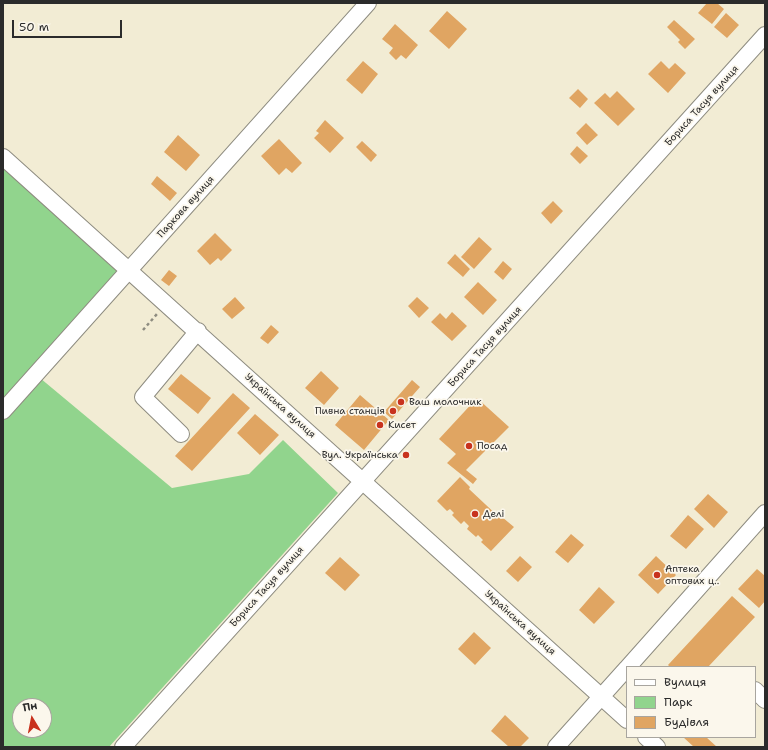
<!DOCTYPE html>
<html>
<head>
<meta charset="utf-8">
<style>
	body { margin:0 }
	#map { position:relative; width:768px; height:750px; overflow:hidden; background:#f2ecd4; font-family:"Shantell Sans",sans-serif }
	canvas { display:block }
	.frame { position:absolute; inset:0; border:4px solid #2b2b2b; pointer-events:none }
	.legend { position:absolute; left:626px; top:666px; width:130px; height:72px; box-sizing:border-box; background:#fbf7ec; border:1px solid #a8a59f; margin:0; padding:5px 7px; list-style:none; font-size:12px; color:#2b2b2b }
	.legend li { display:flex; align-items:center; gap:8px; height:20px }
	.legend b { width:20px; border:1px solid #a8a59f }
	.north { position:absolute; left:12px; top:698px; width:40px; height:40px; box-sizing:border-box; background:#fbf7ec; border:1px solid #a8a59f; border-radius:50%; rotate:350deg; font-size:11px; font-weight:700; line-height:16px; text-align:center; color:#2b2b2b }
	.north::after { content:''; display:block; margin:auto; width:14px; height:18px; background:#c8321e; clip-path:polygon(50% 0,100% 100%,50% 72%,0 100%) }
	.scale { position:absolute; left:12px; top:20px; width:110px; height:18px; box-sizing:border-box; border:2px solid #2b2b2b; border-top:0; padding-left:5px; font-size:12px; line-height:14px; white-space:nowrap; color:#2b2b2b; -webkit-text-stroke:3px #fbf7ec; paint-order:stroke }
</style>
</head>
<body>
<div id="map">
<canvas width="768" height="750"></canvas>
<div class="frame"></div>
<ul class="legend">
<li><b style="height:5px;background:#fff"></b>Вулиця</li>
<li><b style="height:11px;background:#91d48d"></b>Парк</li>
<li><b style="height:11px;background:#e0a562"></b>Будівля</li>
</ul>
<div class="north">Пн</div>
<div class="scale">50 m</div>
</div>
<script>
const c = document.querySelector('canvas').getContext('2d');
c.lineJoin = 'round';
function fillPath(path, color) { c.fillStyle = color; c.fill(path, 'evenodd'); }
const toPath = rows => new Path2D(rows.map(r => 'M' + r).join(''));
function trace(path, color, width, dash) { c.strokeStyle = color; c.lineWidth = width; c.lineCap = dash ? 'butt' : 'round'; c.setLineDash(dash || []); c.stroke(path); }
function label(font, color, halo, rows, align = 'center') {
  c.font = font + ' "Shantell Sans",sans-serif'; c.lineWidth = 3.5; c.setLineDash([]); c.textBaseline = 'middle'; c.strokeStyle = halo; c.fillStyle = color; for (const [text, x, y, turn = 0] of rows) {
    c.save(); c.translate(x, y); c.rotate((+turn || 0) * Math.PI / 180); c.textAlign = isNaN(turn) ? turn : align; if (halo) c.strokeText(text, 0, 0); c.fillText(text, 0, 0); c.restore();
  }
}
fillPath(toPath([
	[3,165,120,271,3,399],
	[40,378,172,488,249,474,283,440,338,493,109,747,3,747,3,421],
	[20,706,44,706,44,730,20,730]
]), '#91d48d');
fillPath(toPath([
	[707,3,717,3,724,9,712,24,698,13],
	[447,11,467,29,449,49,429,31],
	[726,13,739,25,727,38,714,27],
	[674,20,695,39,685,49,678,42,680,40,667,27],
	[395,24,418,45,406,59,401,55,396,60,389,53,393,48,382,39],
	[363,61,378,74,362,94,346,80],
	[661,61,669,69,675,63,686,73,668,93,648,74],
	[578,89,588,99,580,108,569,98],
	[617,91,635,109,618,126,594,103,605,93,610,98],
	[325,120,344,138,330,153,314,138,319,133,316,131],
	[586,123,598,135,587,145,576,133],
	[178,135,200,155,186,171,164,152],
	[279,139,302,163,292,173,286,168,279,175,261,156],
	[362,141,377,155,371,162,356,147],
	[577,146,588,156,580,164,570,154],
	[157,176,177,193,170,201,151,184],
	[553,201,563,211,551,224,541,213],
	[215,233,232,250,221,261,218,258,210,265,197,251],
	[479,237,492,249,474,269,461,257],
	[455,254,470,269,463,277,447,263],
	[503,261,512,269,503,280,494,272],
	[169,270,177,276,169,286,161,280],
	[478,282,497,300,483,315,464,297],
	[235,297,245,308,232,319,222,309],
	[417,297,429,308,419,318,408,306],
	[452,312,467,326,452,341,431,322,440,313,446,319],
	[271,325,279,332,268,344,260,338],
	[321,371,339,388,324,405,305,388],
	[181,374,211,398,198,414,168,389],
	[412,380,420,387,392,419,384,412],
	[233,393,250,408,192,471,175,456],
	[360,395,389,420,364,450,335,425],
	[477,398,509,427,466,470,477,479,473,484,447,463,456,454,439,439],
	[255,414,279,435,260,455,237,433],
	[460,477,470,487,469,489,501,519,502,517,514,527,491,551,481,542,483,540,478,535,476,537,467,529,469,526,464,521,461,524,452,515,454,513,450,509,447,511,437,501],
	[708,494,728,512,714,528,694,509],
	[688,515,704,529,686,549,670,536],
	[571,534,584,545,568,563,555,552],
	[520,556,532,567,518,582,506,571],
	[656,556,676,575,658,594,638,575],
	[340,557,360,575,345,591,325,573],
	[757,569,765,576,765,601,759,608,738,589],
	[599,587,615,602,594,624,579,610],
	[732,596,755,617,708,667,670,667,668,665],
	[474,632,491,648,475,665,458,649],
	[505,715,529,738,520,747,509,747,491,731],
	[683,737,706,737,717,747,694,747]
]), '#e0a562');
const minor = toPath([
	[3,157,627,720],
	[3,411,368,3],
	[181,434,143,397,198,331],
	[628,667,765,513],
	[755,690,765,700],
	[646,737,657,747],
	[123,747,765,35],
	[556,747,627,668]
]);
trace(minor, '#8e8c80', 18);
trace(toPath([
	[143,330,157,314]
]), '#8e8c80', 2.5, [3, 3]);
trace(minor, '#fff', 16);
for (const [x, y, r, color] of [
	[401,402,4,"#c8321e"],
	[393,411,4,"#c8321e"],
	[380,425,4,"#c8321e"],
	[469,446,4,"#c8321e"],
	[406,455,4,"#c8321e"],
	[475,514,4,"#c8321e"],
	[657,575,4,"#c8321e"]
]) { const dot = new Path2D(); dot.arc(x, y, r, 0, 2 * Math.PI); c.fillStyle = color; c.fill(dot); trace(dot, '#fbf7ec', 1.5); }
label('10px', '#2b2b2b', '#fbf7ec', [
	["Бориса Тасуя вулиця",702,106,-48],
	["Паркова вулиця",186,207,-48],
	["Бориса Тасуя вулиця",485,347,-48],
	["Українська вулиця",280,406,42],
	["Бориса Тасуя вулиця",267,587,-48],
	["Українська вулиця",520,623,42]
]);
label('10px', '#2b2b2b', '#fbf7ec', [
	["Ваш молочник",409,402],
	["Пивна станція",385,411,"right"],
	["Кисет",388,425],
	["Посад",477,446],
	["Вул. Українська",398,455,"right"],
	["Делі",483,514],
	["Аптека",665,569],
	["оптових ц‥",665,581]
], 'left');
</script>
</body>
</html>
